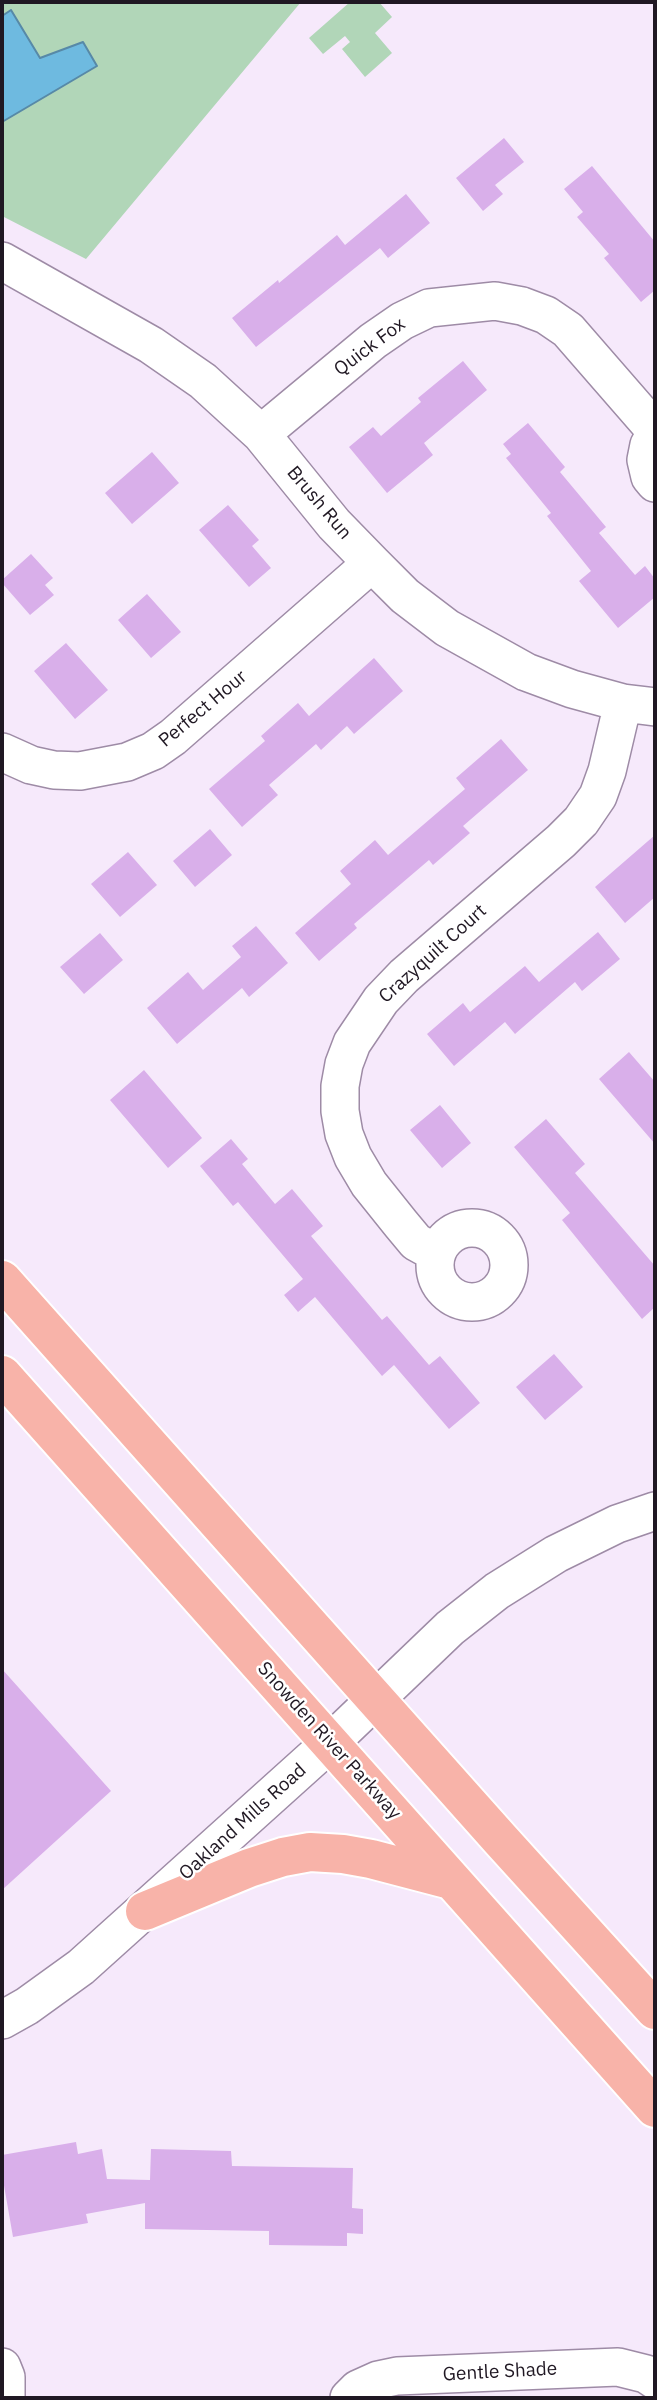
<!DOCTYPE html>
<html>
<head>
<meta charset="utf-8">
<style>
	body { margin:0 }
	#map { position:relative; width:657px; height:2400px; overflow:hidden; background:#f6e9fb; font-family:"IBM Plex Sans",sans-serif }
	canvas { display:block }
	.frame { position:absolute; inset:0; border:4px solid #201823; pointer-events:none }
</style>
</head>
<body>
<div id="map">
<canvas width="657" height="2400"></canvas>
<div class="frame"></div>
</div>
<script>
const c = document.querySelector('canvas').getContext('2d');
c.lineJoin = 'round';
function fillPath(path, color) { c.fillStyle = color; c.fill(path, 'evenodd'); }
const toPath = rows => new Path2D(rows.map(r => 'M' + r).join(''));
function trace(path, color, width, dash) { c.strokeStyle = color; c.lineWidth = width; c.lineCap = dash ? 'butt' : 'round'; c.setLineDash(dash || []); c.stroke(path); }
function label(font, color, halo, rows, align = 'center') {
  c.font = font + ' "IBM Plex Sans",sans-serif'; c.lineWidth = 5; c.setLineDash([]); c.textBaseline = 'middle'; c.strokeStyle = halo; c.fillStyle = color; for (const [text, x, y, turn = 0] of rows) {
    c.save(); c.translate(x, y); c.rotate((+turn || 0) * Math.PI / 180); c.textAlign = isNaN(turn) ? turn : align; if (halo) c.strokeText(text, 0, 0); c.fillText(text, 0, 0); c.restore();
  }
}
fillPath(toPath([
	[2,2,301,2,86,259,2,216],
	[350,2,379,2,392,17,375,33,392,53,365,77,342,49,350,42,345,36,323,54,309,38]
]), '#b1d6b8');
const water = toPath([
	[11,10,40,58,83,42,97,66,2,122,2,16,11,10]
]);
fillPath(water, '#6ebae0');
trace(water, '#5789a7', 2);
fillPath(toPath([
	[504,138,524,162,495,185,503,194,483,211,456,178],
	[592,166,655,242,655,290,641,302,604,258,609,254,577,217,583,212,564,189],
	[406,194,430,223,388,258,380,248,256,347,232,318,278,280,279,283,337,235,345,245],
	[463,361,487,390,424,443,433,455,387,493,349,447,373,427,381,436,421,402,418,398],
	[528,423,565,467,560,472,606,527,599,533,635,575,645,566,655,579,655,597,618,628,579,581,591,571,547,516,551,513,506,458,511,454,503,444],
	[152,452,179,483,132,524,105,493],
	[228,505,259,540,252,546,271,568,249,587,199,530],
	[31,554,53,578,45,585,54,595,30,615,2,583,2,580],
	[147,594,181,632,151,658,118,620],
	[66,643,108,690,75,719,34,671],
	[374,658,403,691,354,734,347,726,321,750,316,744,269,785,278,795,242,827,209,789,265,741,261,736,298,703,309,716],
	[501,739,528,770,463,826,470,833,433,865,429,860,354,924,357,928,319,961,295,933,351,884,340,871,375,840,388,855,465,789,456,778],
	[210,829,232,855,195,887,173,861],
	[655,835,655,897,625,923,595,887],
	[128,852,157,885,120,917,91,884],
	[256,926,288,963,249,997,242,988,177,1044,147,1008,188,972,203,990,241,957,232,946],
	[598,932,620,959,582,991,575,982,515,1034,505,1022,454,1066,427,1034,463,1003,470,1012,525,966,539,982],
	[100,933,123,960,84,994,60,967],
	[629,1052,655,1082,655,1144,599,1079],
	[144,1070,202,1138,168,1168,110,1100],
	[440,1105,471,1143,442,1168,410,1130],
	[546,1119,585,1164,575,1173,655,1266,655,1307,642,1319,562,1220,570,1213,514,1147],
	[231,1139,248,1159,242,1164,275,1204,292,1189,323,1226,311,1236,382,1320,387,1316,429,1365,440,1356,480,1403,449,1429,394,1365,382,1376,315,1297,298,1312,284,1295,303,1279,238,1202,233,1206,200,1166],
	[554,1354,583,1387,545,1420,516,1387],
	[2,1669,111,1791,2,1890],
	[76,2142,78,2154,102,2149,107,2179,150,2180,151,2149,231,2151,232,2166,353,2168,352,2208,363,2209,363,2234,347,2233,347,2246,269,2245,269,2231,145,2229,145,2203,86,2214,88,2223,13,2237,2,2174,2,2155]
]), '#d9afea');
const minor = toPath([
	[2,261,151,345,203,381,261,434,334,524,372,563,405,596,447,628,526,672,572,689,623,703,655,707],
	[261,434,373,341,402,321,429,308,495,301,522,306,546,315,568,330,655,430],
	[655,436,649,445,646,460,650,477,655,483],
	[2,752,31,765,54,770,80,771,127,762,153,751,173,737,372,563],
	'435 1265a37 37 0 1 1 74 0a37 37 0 1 1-74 0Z',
	[436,1253,416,1242,401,1224,369,1184,353,1157,344,1134,340,1111,340,1086,344,1064,352,1043,381,1000,404,976,561,841,581,821,598,796,607,771,623,703],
	[2,2020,27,2006,81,1967,331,1742,450,1628,497,1591,556,1554,617,1524,655,1511],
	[2,2367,6,2377,6,2398],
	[349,2398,358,2389,378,2380,397,2376,618,2367,646,2374,655,2380]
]);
const major = toPath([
	[2,1280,500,1839,655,2010],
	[2,1375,655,2108],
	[145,1911,249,1868,283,1857,310,1852,343,1854,371,1859,451,1880]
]);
trace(minor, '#9e8ba6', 40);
trace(major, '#fff', 42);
trace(minor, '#fff', 37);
trace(major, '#f8b3a9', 38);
label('19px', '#201823', '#fff', [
	["Quick Fox",370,347,-37],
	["Brush Run",319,503,50],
	["Perfect Hour",203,709,-40],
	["Crazyquilt Court",433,954,-42],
	["Snowden River Parkway",329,1741,48],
	["Oakland Mills Road",243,1822,-42],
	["Gentle Shade",500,2372,-3]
]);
</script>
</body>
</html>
